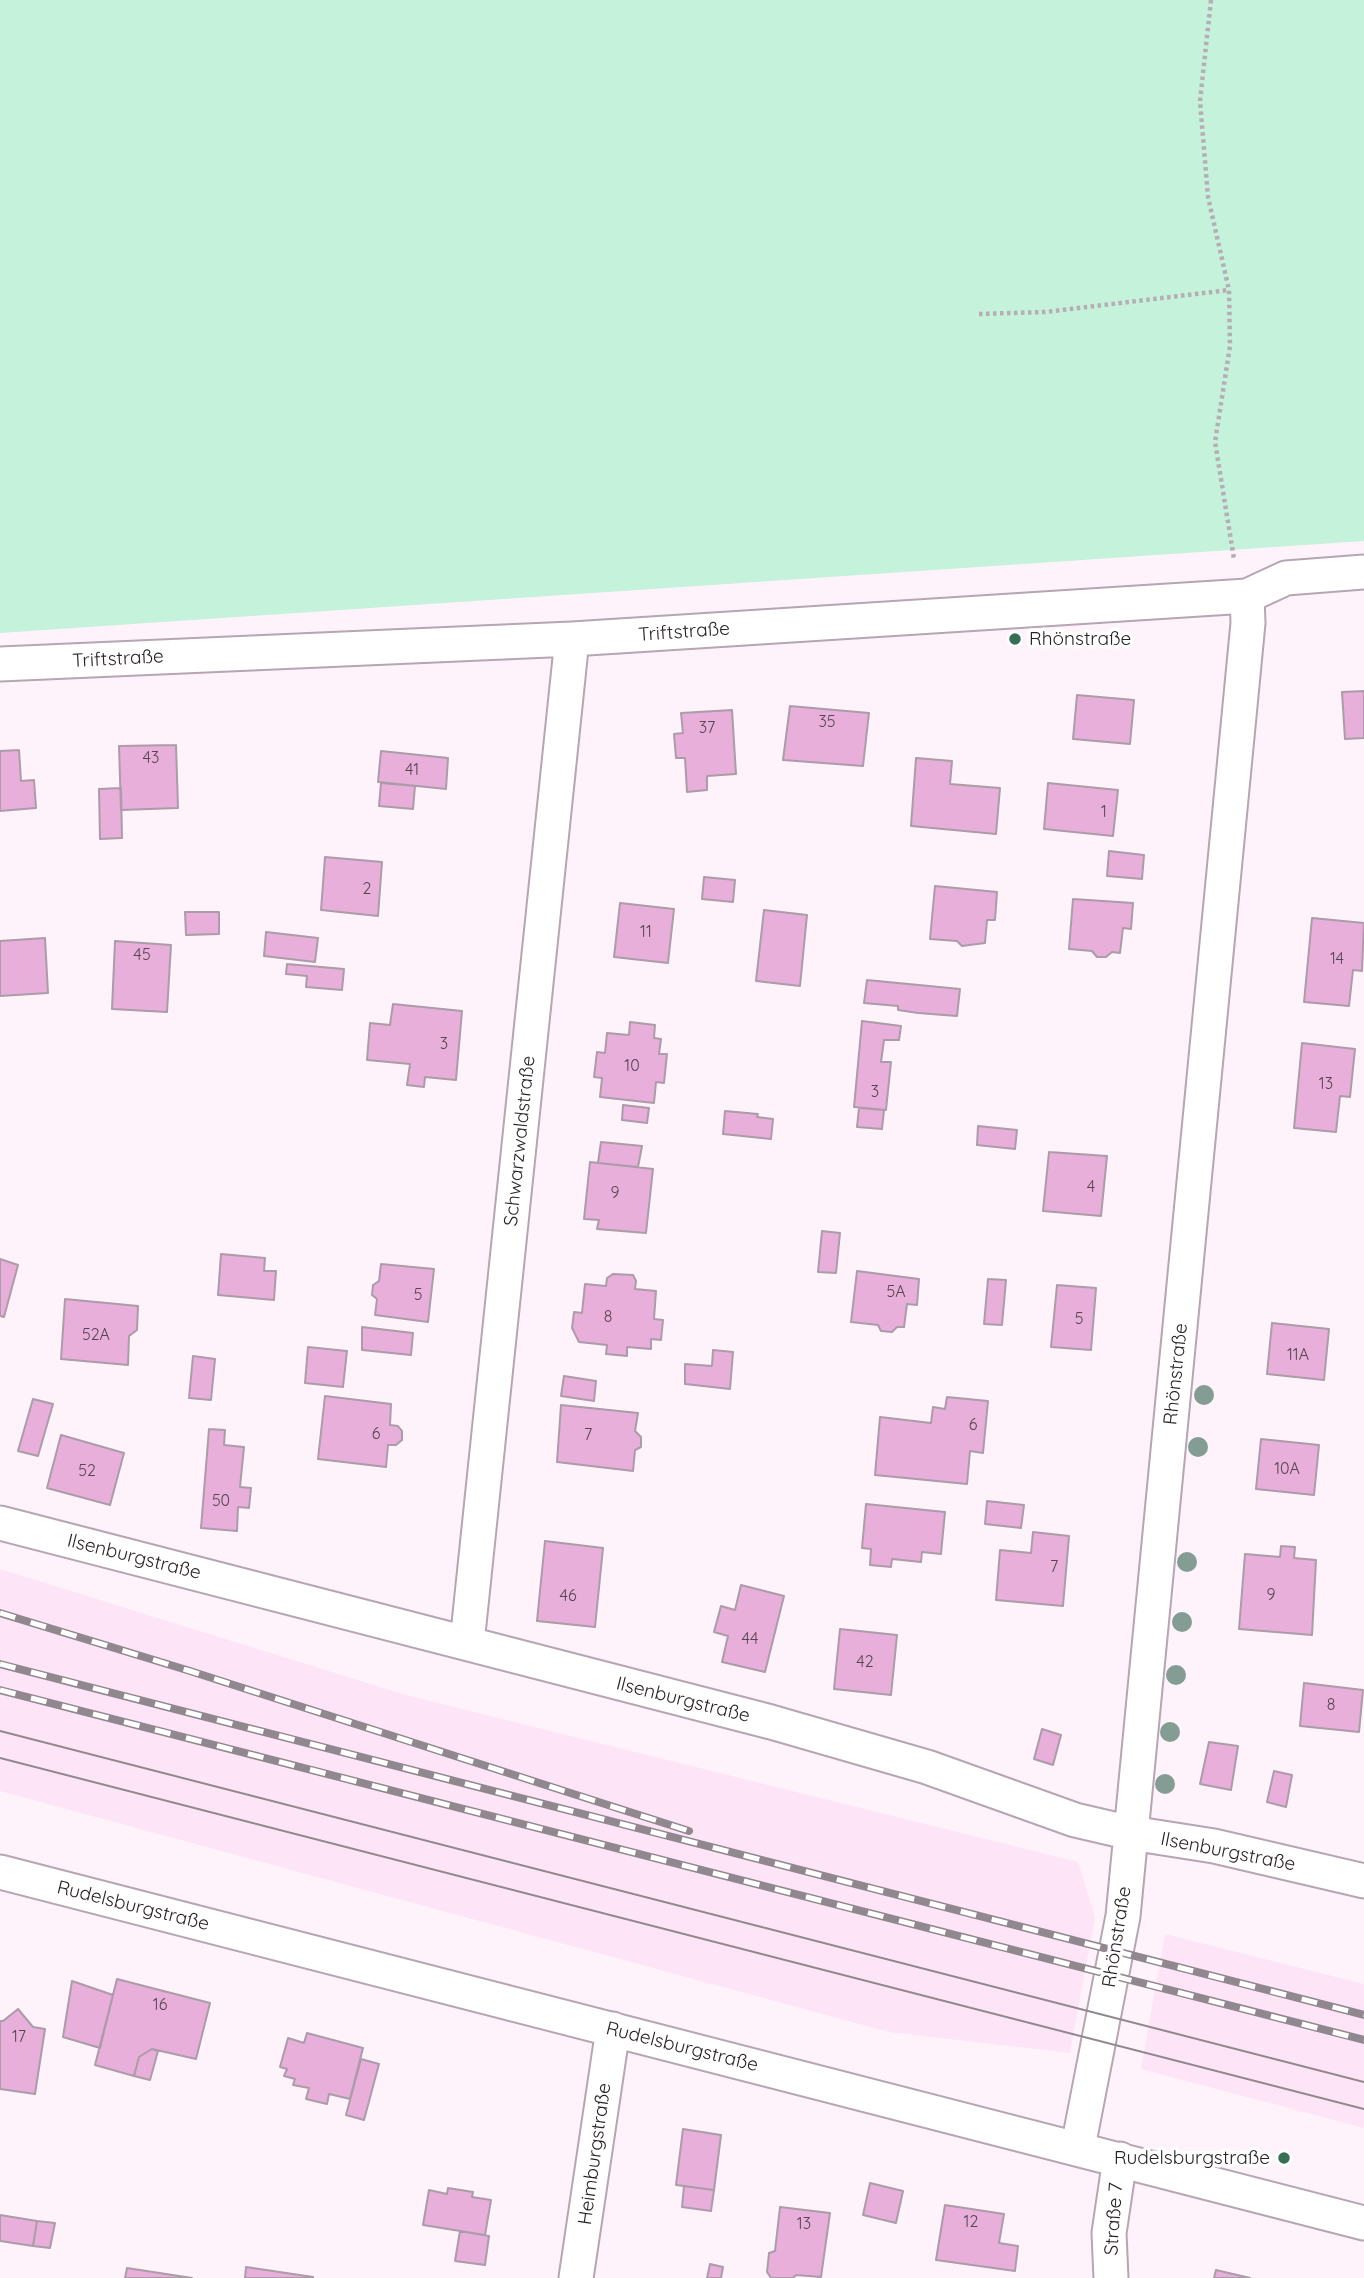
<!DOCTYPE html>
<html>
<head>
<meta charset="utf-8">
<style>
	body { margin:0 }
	canvas { display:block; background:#fef3fb }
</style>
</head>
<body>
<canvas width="1364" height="2278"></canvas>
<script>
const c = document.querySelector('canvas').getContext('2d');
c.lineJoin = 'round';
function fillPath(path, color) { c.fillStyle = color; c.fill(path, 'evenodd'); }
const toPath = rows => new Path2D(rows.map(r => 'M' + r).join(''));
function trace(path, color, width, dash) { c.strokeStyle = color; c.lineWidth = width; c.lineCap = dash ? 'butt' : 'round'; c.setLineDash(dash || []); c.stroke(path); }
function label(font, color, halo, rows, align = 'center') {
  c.font = font + ' Quicksand,sans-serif'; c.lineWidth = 7; c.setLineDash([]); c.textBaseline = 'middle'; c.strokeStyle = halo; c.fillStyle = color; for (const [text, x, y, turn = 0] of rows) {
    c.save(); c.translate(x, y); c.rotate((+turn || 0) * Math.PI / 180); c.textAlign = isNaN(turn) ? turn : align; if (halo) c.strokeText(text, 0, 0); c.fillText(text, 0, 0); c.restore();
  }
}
fillPath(toPath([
	[0,1569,406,1695,1078,1862,1095,1917,1070,2053,889,2032,0,1791],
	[1165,1934,1364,1984,1364,2128,1141,2069]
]), '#fde4f7');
fillPath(toPath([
	[0,0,1364,0,1364,541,0,633]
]), '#c5f2db');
const building = toPath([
	[1364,691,1364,738,1345,739,1342,692,1364,691],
	[1077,695,1134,700,1130,744,1073,739,1077,695],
	[790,706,869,713,863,766,783,760,790,706],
	[732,710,736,774,707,776,707,790,687,792,685,758,676,758,674,734,683,733,681,713,732,710],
	[176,745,178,808,121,810,119,746,176,745],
	[19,750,21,781,34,780,36,808,0,811,0,751,19,750],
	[381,751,448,758,446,789,378,782,381,751],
	[916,758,952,761,950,784,1000,788,996,834,911,826,916,758],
	[381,783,415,786,413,809,379,806,381,783],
	[1048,783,1118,790,1113,836,1044,829,1048,783],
	[121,788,122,838,100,839,99,789,121,788],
	[1109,851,1144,855,1142,879,1107,876,1109,851],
	[325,857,382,862,378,916,321,910,325,857],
	[704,877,735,880,733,902,702,899,704,877],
	[935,886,997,892,995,920,987,920,985,943,962,946,957,941,930,939,935,886],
	[1073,899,1133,903,1131,929,1123,928,1120,953,1112,952,1106,957,1097,957,1092,951,1069,949,1073,899],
	[620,903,674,909,668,963,614,957,620,903],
	[764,910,807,915,800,986,756,981,764,910],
	[185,912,219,912,219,934,186,935,185,912],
	[1312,918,1364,923,1362,971,1353,970,1349,1006,1304,1002,1312,918],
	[266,932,318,938,315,962,264,956,266,932],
	[45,938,48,993,0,996,0,941,45,938],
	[115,941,171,945,167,1012,112,1009,115,941],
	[287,964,344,969,342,990,306,987,307,976,286,974,287,964],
	[867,980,960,989,957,1016,918,1013,898,1010,898,1006,864,1003,867,980],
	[393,1004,462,1011,456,1080,425,1077,424,1087,407,1085,410,1064,367,1060,370,1023,390,1025,393,1004],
	[862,1021,901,1026,899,1040,884,1040,881,1062,891,1062,886,1110,854,1107,862,1021],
	[630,1022,655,1025,654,1038,661,1039,659,1054,667,1054,664,1083,656,1082,654,1103,600,1097,602,1078,594,1077,597,1052,605,1053,607,1033,629,1035,630,1022],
	[1302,1043,1355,1049,1350,1097,1340,1096,1336,1132,1294,1128,1302,1043],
	[623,1105,649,1108,647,1123,622,1120,623,1105],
	[859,1108,884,1110,882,1129,857,1127,859,1108],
	[725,1111,758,1114,757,1117,773,1119,771,1139,723,1134,725,1111],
	[978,1126,1017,1130,1015,1149,977,1145,978,1126],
	[601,1142,642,1146,638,1167,598,1163,601,1142],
	[1049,1152,1107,1156,1101,1216,1043,1211,1049,1152],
	[590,1162,653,1169,646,1233,597,1229,599,1220,584,1219,590,1162],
	[822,1231,840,1233,836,1273,818,1272,822,1231],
	[221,1254,265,1258,264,1271,276,1271,274,1300,218,1295,221,1254],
	[0,1259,18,1265,4,1317,0,1316,0,1259],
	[381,1264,434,1269,428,1322,375,1315,377,1299,372,1295,373,1285,379,1281,381,1264],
	[857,1271,919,1279,917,1305,907,1304,904,1327,897,1327,892,1332,881,1331,878,1325,851,1322,857,1271],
	[613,1274,633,1275,636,1281,635,1289,656,1291,654,1319,663,1320,661,1340,651,1339,651,1349,627,1347,627,1356,606,1354,607,1345,579,1342,572,1328,574,1312,582,1313,585,1284,606,1286,607,1278,613,1274],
	[988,1279,1006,1280,1002,1325,984,1324,988,1279],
	[1057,1285,1096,1288,1091,1350,1051,1347,1057,1285],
	[65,1299,138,1306,137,1330,129,1336,128,1365,61,1359,65,1299],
	[1272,1323,1329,1329,1324,1380,1267,1374,1272,1323],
	[362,1327,413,1333,411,1355,362,1350,362,1327],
	[308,1347,347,1351,343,1387,305,1383,308,1347],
	[713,1350,733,1352,730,1389,685,1384,685,1364,712,1366,713,1350],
	[193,1356,215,1359,211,1400,189,1398,193,1356],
	[564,1376,596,1381,594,1401,561,1396,564,1376],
	[325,1396,391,1404,390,1425,398,1426,402,1431,402,1440,396,1445,388,1445,386,1467,318,1459,325,1396],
	[947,1397,988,1401,983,1453,970,1451,967,1484,875,1475,880,1417,931,1423,933,1407,945,1409,947,1397],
	[33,1399,53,1404,38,1456,18,1451,33,1399],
	[561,1405,638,1413,635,1431,641,1437,641,1447,635,1450,633,1471,557,1462,561,1405],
	[209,1429,225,1430,224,1445,244,1447,240,1487,251,1488,249,1508,238,1507,237,1531,201,1528,209,1429],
	[61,1435,124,1453,110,1505,47,1488,61,1435],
	[1261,1439,1319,1445,1314,1495,1256,1489,1261,1439],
	[987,1501,1024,1505,1021,1528,985,1524,987,1501],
	[866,1504,945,1512,941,1554,922,1552,921,1562,892,1559,891,1567,870,1565,871,1549,862,1548,866,1504],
	[1033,1532,1069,1536,1063,1606,996,1600,1000,1550,1031,1553,1033,1532],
	[545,1541,603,1548,595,1627,537,1621,545,1541],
	[1281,1546,1295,1547,1294,1558,1316,1560,1312,1635,1239,1629,1245,1554,1280,1557,1281,1546],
	[741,1585,784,1596,765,1672,722,1662,728,1636,714,1632,721,1606,735,1610,741,1585],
	[840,1629,897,1635,891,1695,834,1689,840,1629],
	[1304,1683,1363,1690,1359,1732,1300,1726,1304,1683],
	[1042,1729,1061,1735,1053,1765,1034,1759,1042,1729],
	[1209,1742,1238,1746,1231,1790,1200,1784,1209,1742],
	[1274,1771,1292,1775,1286,1807,1267,1802,1274,1771],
	[117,1979,210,2003,196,2059,152,2049,139,2057,134,2076,95,2065,117,1979],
	[72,1981,113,1995,100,2048,63,2037,72,1981],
	[18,2009,33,2027,45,2029,35,2094,0,2089,0,2021,3,2021,18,2009],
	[307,2033,363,2048,350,2099,329,2094,327,2104,306,2099,309,2088,293,2085,295,2079,284,2076,287,2069,280,2067,288,2038,304,2043,307,2033],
	[152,2049,158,2051,150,2080,134,2076,139,2057,152,2049],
	[361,2059,379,2064,364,2120,346,2115,361,2059],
	[683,2129,721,2135,714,2190,676,2185,683,2129],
	[870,2183,903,2191,896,2223,863,2215,870,2183],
	[684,2186,714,2190,711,2211,682,2207,684,2186],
	[448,2188,473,2192,472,2197,491,2200,485,2235,423,2225,429,2190,447,2194,448,2188],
	[945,2205,1004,2214,999,2243,1018,2246,1015,2271,936,2260,945,2205],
	[780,2207,830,2213,821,2277,796,2275,793,2278,771,2278,767,2272,769,2253,775,2251,780,2207],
	[0,2215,37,2221,33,2246,0,2241,0,2215],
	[37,2221,55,2223,50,2248,33,2246,37,2221],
	[460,2231,489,2236,485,2265,455,2261,460,2231],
	[710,2264,723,2267,721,2278,707,2278,710,2264],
	[246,2267,313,2277,313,2278,245,2278,246,2267],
	[127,2268,192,2278,125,2278,127,2268],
	[1216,2270,1250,2278,1214,2278,1216,2270]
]);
fillPath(building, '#e7afda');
trace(building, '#ac9ba8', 2);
const street = toPath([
	[0,664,572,639,1247,596,1286,578,1364,572],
	[0,1523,771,1722,927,1767,1075,1820,1131,1833,1214,1846,1364,1881],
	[467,1643,572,639],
	[0,1872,1364,2223],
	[1078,2147,1123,1916,1248,623,1247,596],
	[576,2278,613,2029],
	[1111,2278,1109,2233,1120,2159]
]);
trace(street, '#b6a5b2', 37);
trace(toPath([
	[1211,0,1200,101,1208,197,1229,290,1230,346,1215,442,1234,559],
	[979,314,1045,312,1229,290]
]), '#b7adb4', 4.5, [3.5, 3.5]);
trace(street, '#fff', 33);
trace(toPath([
	[0,1731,1364,2082],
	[0,1758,1364,2109]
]), '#91888f', 2);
const rail = toPath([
	[0,1613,190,1671,689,1831],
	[0,1664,1364,2015],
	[0,1690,1364,2040]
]);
trace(rail, '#91888f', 8);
trace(rail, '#fff', 5, [16]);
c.fillStyle = '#839c94';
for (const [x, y] of [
	[1204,1395],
	[1198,1447],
	[1187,1562],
	[1182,1622],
	[1176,1675],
	[1170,1732],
	[1165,1784]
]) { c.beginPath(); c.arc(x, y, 10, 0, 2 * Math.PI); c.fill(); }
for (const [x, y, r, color] of [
	[1015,639,7,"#366e56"],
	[1284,2158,7,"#366e56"]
]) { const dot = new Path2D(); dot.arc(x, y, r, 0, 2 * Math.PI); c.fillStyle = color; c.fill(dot); trace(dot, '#fff', 2.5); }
label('16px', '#584554', null, [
	["35",827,722],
	["37",707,728],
	["43",151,758],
	["41",412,770],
	["1",1104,812],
	["2",367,889],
	["11",646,932],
	["45",142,955],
	["14",1337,959],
	["3",444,1044],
	["10",632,1066],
	["13",1326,1084],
	["3",875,1092],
	["4",1091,1187],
	["9",615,1193],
	["5A",896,1292],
	["5",418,1295],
	["8",608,1317],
	["5",1079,1319],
	["52A",96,1335],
	["11A",1298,1355],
	["6",973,1425],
	["6",376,1434],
	["7",588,1435],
	["10A",1287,1469],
	["52",87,1471],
	["50",221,1501],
	["7",1054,1567],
	["9",1271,1595],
	["46",568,1596],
	["44",750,1639],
	["42",865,1662],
	["8",1331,1705],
	["16",160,2005],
	["17",19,2037],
	["12",971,2222],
	["13",804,2224]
]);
label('19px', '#282227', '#fff', [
	["Triftstraße",684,632,-4],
	["Triftstraße",118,659,-3],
	["Schwarzwaldstraße",520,1141,-84],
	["Rhönstraße",1176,1374,-84],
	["Ilsenburgstraße",134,1557,14],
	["Ilsenburgstraße",683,1700,14],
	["Ilsenburgstraße",1228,1852,11],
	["Rudelsburgstraße",133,1906,14],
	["Rhönstraße",1117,1937,-81],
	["Rudelsburgstraße",682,2047,14],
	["Heimburgstraße",595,2154,-82],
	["Straße 7",1114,2219,-86]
]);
label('19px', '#282227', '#fff', [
	["Rhönstraße",1029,639],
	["Rudelsburgstraße",1270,2158,"right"]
], 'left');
</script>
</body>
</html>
